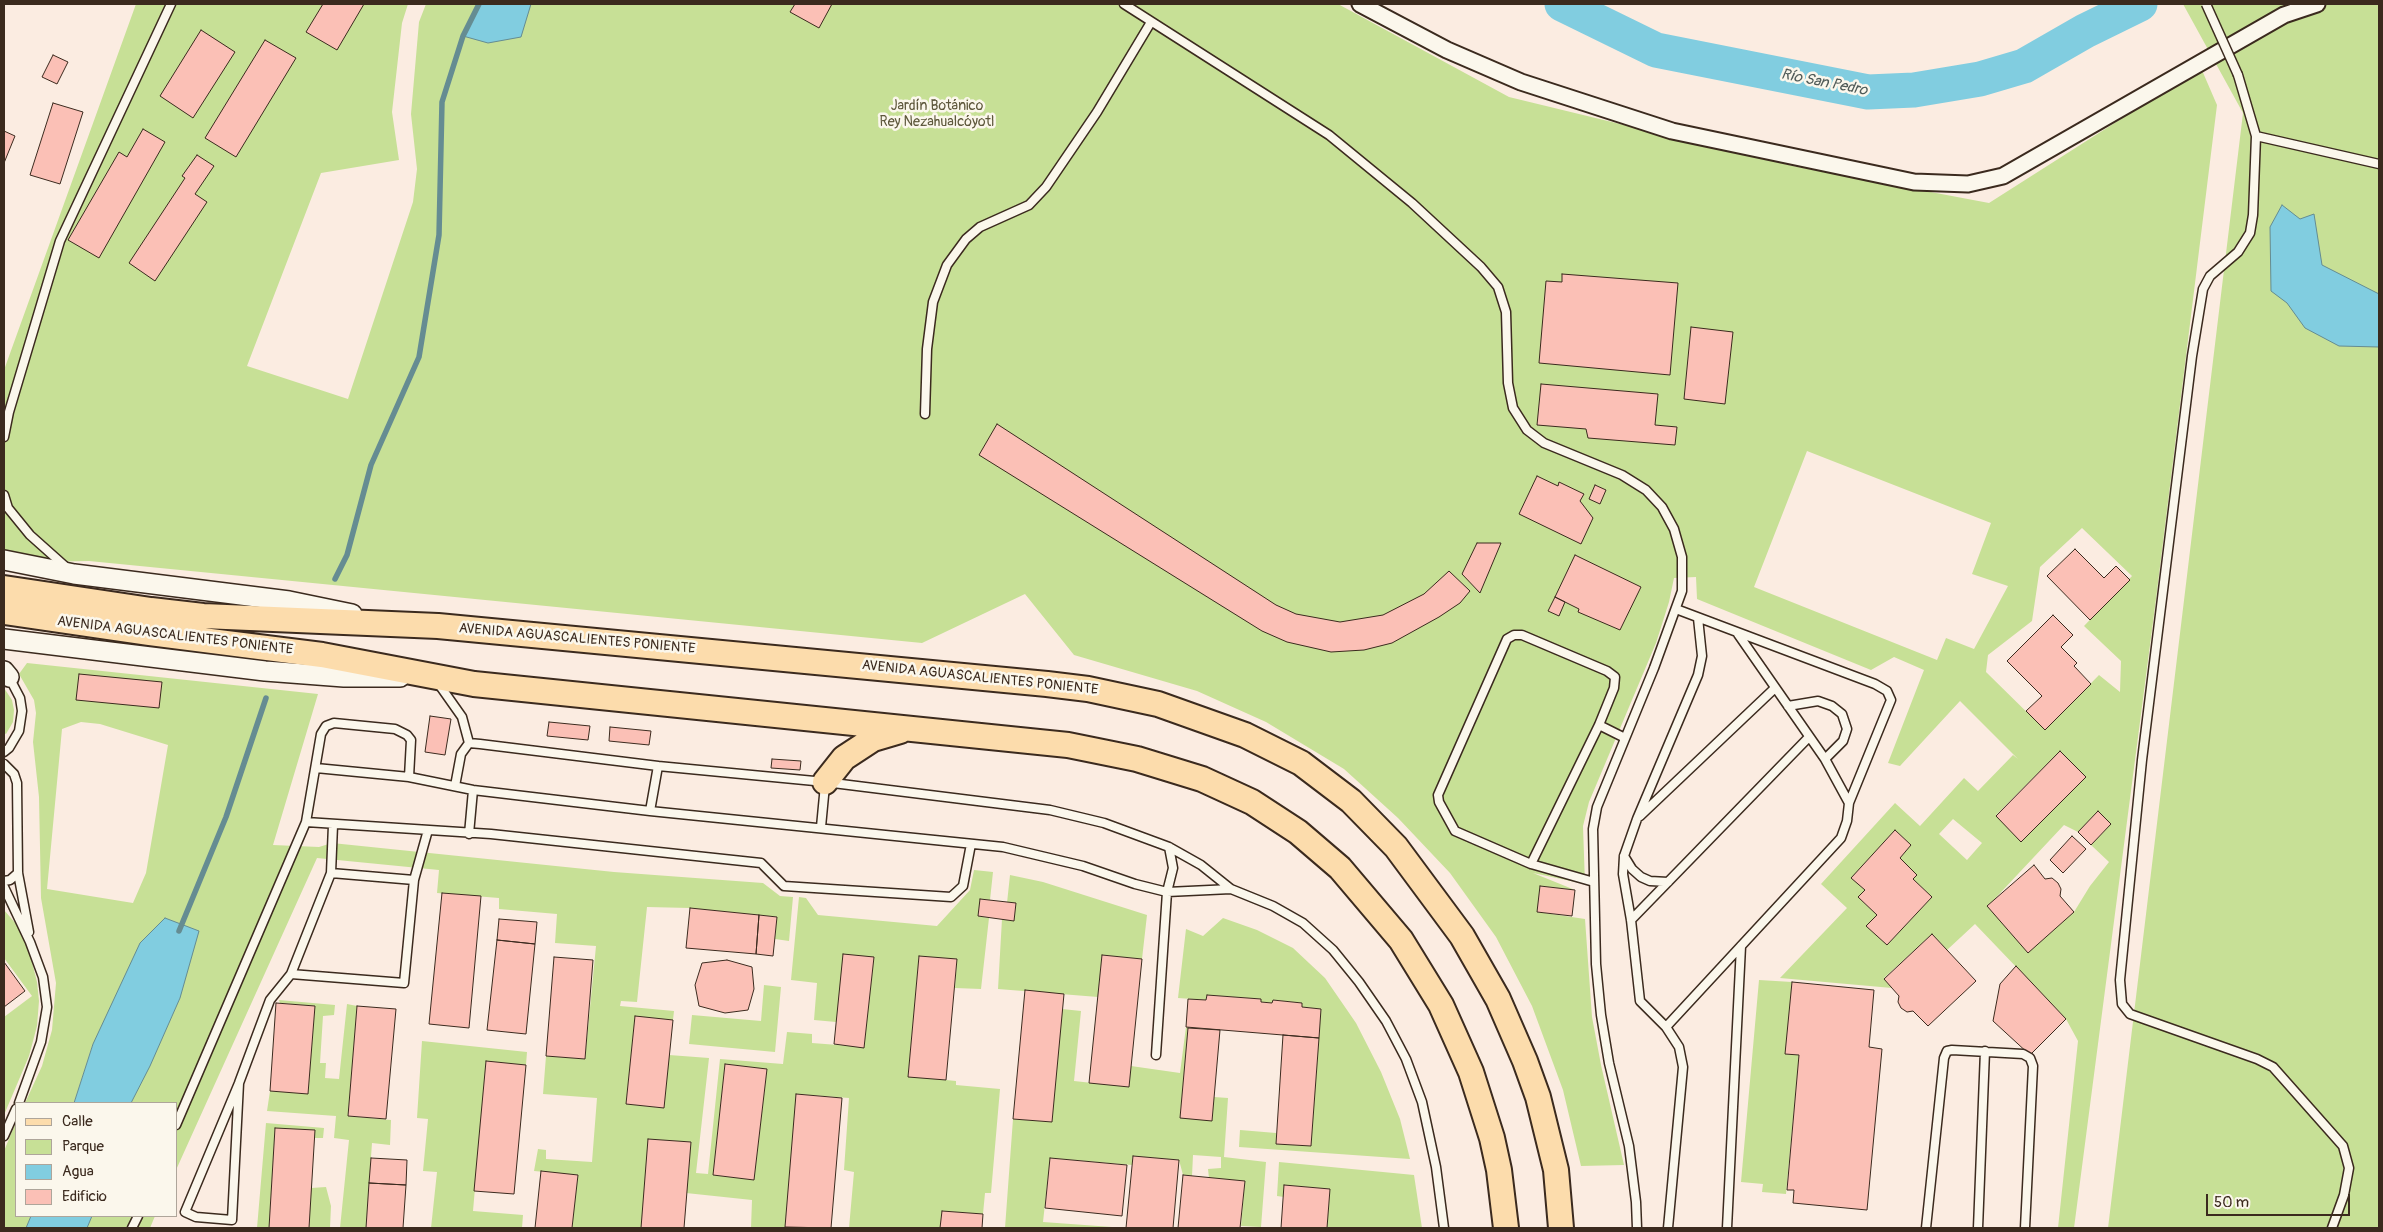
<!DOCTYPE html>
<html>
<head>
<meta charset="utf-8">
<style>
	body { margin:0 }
	#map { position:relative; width:2383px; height:1232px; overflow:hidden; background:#fbece1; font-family:Pangolin,sans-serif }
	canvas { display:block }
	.frame { position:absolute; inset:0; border:5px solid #3b2a1e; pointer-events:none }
	.legend { position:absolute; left:15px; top:1102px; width:162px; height:115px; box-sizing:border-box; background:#fbf7ec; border:1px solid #aea59a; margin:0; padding:6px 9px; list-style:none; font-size:15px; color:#3b2a1e }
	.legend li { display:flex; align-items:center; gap:10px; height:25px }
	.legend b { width:25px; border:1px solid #aea59a }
	.scale { position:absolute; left:2206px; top:1194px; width:144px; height:22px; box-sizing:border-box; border:2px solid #3b2a1e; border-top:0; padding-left:6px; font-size:15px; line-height:18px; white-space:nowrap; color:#3b2a1e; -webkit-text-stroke:4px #fbf7ec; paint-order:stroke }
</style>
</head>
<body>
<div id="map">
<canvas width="2383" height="1232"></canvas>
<div class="frame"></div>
<ul class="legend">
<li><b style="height:6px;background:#fcdcac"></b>Calle</li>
<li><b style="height:14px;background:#c7e096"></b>Parque</li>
<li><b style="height:14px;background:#81cde0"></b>Agua</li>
<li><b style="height:14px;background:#fbc0b6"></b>Edificio</li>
</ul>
<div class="scale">50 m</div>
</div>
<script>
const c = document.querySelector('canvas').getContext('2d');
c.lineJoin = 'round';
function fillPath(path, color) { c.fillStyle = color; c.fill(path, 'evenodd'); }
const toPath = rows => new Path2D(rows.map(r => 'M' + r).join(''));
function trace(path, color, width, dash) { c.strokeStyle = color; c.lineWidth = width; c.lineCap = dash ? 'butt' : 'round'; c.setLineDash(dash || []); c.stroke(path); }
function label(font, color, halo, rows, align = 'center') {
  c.font = font + ' Pangolin,sans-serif'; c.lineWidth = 5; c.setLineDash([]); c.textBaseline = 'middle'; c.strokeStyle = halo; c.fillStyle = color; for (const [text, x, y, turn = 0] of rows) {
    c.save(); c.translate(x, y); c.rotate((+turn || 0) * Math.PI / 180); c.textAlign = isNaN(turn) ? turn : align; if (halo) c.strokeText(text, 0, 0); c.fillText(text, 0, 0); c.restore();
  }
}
fillPath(toPath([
	[136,4,408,4,402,23,392,112,399,160,321,173,247,366,348,399,413,202,417,169,411,114,419,22,426,4,1338,4,1509,97,1793,166,1989,203,2201,68,2217,105,2156,599,2074,1228,2058,1228,2078,1041,2066,1019,1975,924,1947,950,1932,934,1884,978,1892,988,1780,978,1847,908,1821,884,1895,803,1920,826,1964,778,1978,791,2013,755,2018,759,1960,701,1900,766,1888,763,1924,670,1894,657,1871,670,1697,599,1696,577,1674,578,1669,602,1656,643,1589,802,1583,826,1585,884,1533,873,1575,890,1540,886,1538,912,1585,919,1592,1017,1601,1065,1624,1165,1581,1166,1563,1090,1532,1006,1496,937,1450,873,1398,818,1344,769,1266,722,1197,691,1074,655,1025,594,922,643,89,561,36,562,4,554,4,370],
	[1807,451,1991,523,1972,574,2008,586,1974,649,1946,638,1937,660,1754,587],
	[2082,528,2132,576,2084,626,2121,661,2120,692,2099,675,2045,730,1986,672,1988,655,2032,621,2040,567],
	[2060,751,2086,777,2021,841,1996,815],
	[2098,811,2111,824,2091,845,2109,862,2090,886,2074,912,2028,952,1988,906,2064,825,2078,832],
	[1953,819,1982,843,1967,860,1939,834],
	[1895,830,1911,845,1900,858,1917,875,1913,879,1932,897,1887,945,1867,926,1877,915,1858,897,1865,890,1852,878],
	[2183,4,2379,4,2379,1228,2108,1228,2243,113],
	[27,663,318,694,273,845,319,847,332,843,614,872,763,883,780,896,793,897,789,941,775,939,777,917,690,908,647,907,637,1002,621,1001,620,1006,674,1011,673,1020,635,1017,626,1104,664,1108,669,1055,709,1058,696,1173,708,1174,720,1059,783,1064,787,1032,812,1034,812,1043,864,1047,874,957,836,1022,814,1020,817,983,791,980,799,897,806,898,818,915,937,926,970,890,974,870,993,872,990,900,980,899,978,916,989,918,981,989,955,988,957,960,919,956,908,1076,956,1081,956,1085,1000,1089,991,1193,985,1193,983,1214,942,1211,940,1228,849,1228,854,1172,844,1170,849,1098,797,1094,785,1227,795,1228,751,1228,752,1200,686,1193,691,1142,649,1139,641,1228,572,1228,578,1175,534,1171,538,1149,546,1150,546,1159,592,1162,597,1098,543,1094,546,1056,585,1059,596,946,555,943,557,914,499,909,499,898,437,893,439,870,317,858,176,1170,176,1103,131,1103,180,998,93,1044,74,1103,25,1103,42,1066,52,1030,56,983,41,898,39,797,33,742,36,713,34,700,19,674],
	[81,722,100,724,168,745,146,873,133,903,47,889,62,729],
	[725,1064,767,1069,754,1180,713,1175],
	[4,688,12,700,14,710,13,722,6,734,4,733],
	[1010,875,1043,882,1147,915,1142,959,1102,955,1098,997,998,989,1002,919,1014,921,1016,904,1007,903],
	[4,910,17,925,30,954,37,982,39,1001,37,1026,29,1056,4,1115,4,1017,32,996,4,958],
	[1223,918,1257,930,1293,948,1325,978,1356,1023,1381,1072,1400,1119,1410,1159,1239,1147,1240,1130,1276,1133,1276,1144,1311,1146,1321,1009,1302,1007,1302,1003,1273,1000,1272,1003,1261,1002,1260,999,1207,995,1206,1000,1178,998,1186,929,1203,936],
	[1759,980,1792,982,1786,1054,1799,1055,1786,1194,1762,1192,1763,1184,1741,1182],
	[764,985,781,987,775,1052,689,1044,692,1015,761,1021],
	[279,1000,335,1005,334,1015,323,1016,320,1063,326,1063,325,1078,339,1079,347,1004,357,1006,348,1116,391,1120,390,1145,372,1143,366,1228,340,1228,349,1140,334,1138,336,1116,267,1111,270,1091,308,1093,315,1006,280,1003],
	[1062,1009,1081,1011,1074,1081,1129,1087,1131,1066,1180,1073,1186,1027,1188,1028,1180,1117,1212,1120,1214,1097,1228,1098,1224,1157,1266,1162,1261,1227,1241,1226,1245,1181,1209,1178,1208,1169,1221,1168,1221,1157,1193,1155,1192,1176,1183,1175,1179,1160,1133,1156,1132,1165,1050,1158,1043,1222,1126,1228,1005,1228,1013,1119,1052,1122],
	[422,1041,527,1052,526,1065,486,1061,473,1211,523,1215,522,1228,431,1228,437,1172,423,1171,428,1119,417,1118],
	[16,1122,16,1216,31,1216,26,1228,4,1228,4,1151],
	[266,1123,324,1128,323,1138,314,1138,314,1130,275,1128,269,1228,257,1228],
	[1279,1162,1414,1175,1422,1228,1327,1228,1330,1189,1285,1185,1284,1197,1277,1196],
	[326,1187,331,1206,330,1228,309,1228,311,1188],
	[92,1216,155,1216,150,1228,87,1228]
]), '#c7e096');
const water = toPath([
	[479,4,531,4,521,37,488,43,463,36,479,4],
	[2282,205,2300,219,2314,214,2322,265,2379,294,2379,347,2339,346,2305,328,2287,303,2271,291,2270,227,2282,205],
	[165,918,199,931,180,998,150,1066,131,1103,74,1103,93,1044,140,943,165,918],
	[31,1216,92,1216,87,1228,26,1228,31,1216]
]);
fillPath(water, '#81cde0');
trace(water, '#658c92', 1);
trace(toPath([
	[335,579,347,555,371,465,419,357,439,235,442,102,463,36,479,4],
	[179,931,226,817,266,698]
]), '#658c92', 5.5);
trace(toPath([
	[1562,4,1656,50,1868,92,1914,90,1980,79,2024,66,2085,31,2140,4]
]), '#81cde0', 35);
const building = toPath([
	[323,4,364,4,337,50,306,32,323,4],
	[795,4,832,4,819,28,790,12,795,4],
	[201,30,235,52,193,118,160,96,201,30],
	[265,40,296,58,236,157,205,138,265,40],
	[53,55,68,62,57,84,42,77,53,55],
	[53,103,83,112,60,184,30,175,53,103],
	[143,129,165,142,99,258,68,240,119,152,127,157,143,129],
	[4,131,15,136,4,163,4,131],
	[197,155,214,166,195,194,207,202,155,281,129,263,185,178,182,176,197,155],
	[1562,274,1678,283,1670,375,1539,363,1546,281,1562,282,1562,274],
	[1691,327,1733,332,1725,404,1684,399,1691,327],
	[1541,384,1658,394,1655,425,1677,427,1675,445,1588,438,1586,429,1537,425,1541,384],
	[997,424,1276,605,1296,614,1340,622,1383,615,1424,594,1449,571,1470,591,1460,603,1439,617,1392,643,1364,650,1331,652,1287,642,1262,631,979,455,997,424],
	[1537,476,1558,486,1559,482,1584,494,1580,501,1593,518,1581,544,1519,514,1537,476],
	[1595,485,1606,490,1600,504,1589,499,1595,485],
	[1477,543,1501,543,1480,593,1462,574,1477,543],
	[2075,549,2104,578,2116,566,2130,580,2090,620,2047,576,2075,549],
	[1575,555,1641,587,1620,630,1578,612,1579,609,1555,597,1575,555],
	[1555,597,1565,602,1559,616,1548,611,1555,597],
	[2053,615,2073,635,2061,647,2077,663,2074,666,2091,684,2045,730,2026,711,2042,696,2007,661,2053,615],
	[79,674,162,682,159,708,76,700,79,674],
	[430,716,451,719,445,755,425,752,430,716],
	[549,722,590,726,588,740,547,736,549,722],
	[610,727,651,731,649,745,609,741,610,727],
	[2060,751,2086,777,2021,842,1996,816,2060,751],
	[772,759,801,761,800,770,771,768,772,759],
	[2098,811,2111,824,2091,845,2078,832,2098,811],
	[1895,830,1911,845,1900,858,1917,875,1913,879,1932,897,1887,945,1866,926,1877,915,1858,897,1865,890,1851,878,1895,830],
	[2072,836,2086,849,2063,873,2050,860,2072,836],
	[2034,865,2045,879,2052,878,2058,883,2061,889,2060,896,2074,912,2028,953,1987,906,2034,865],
	[1540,886,1575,890,1572,916,1537,912,1540,886],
	[442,893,481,896,469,1028,429,1024,442,893],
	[980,899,1016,903,1014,921,978,916,980,899],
	[690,908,759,915,756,954,686,948,690,908],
	[759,915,777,917,773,956,756,954,759,915],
	[499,919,537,922,535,944,497,940,499,919],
	[1932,934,1976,981,1928,1026,1913,1011,1907,1012,1901,1008,1898,1002,1899,996,1884,979,1932,934],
	[497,940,535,944,526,1034,487,1030,497,940],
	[843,954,874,957,864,1048,834,1044,843,954],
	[1102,955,1142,959,1129,1087,1089,1083,1102,955],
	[919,956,957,959,946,1080,908,1077,919,956],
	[554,957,593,960,585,1059,546,1056,554,957],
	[727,960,752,967,754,989,748,1010,725,1013,699,1006,695,985,702,963,727,960],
	[4,962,25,991,4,1007,4,962],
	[2016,966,2066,1019,2030,1055,1993,1021,2000,984,2016,966],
	[1792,982,1874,990,1869,1047,1882,1049,1867,1210,1793,1203,1794,1190,1787,1190,1799,1055,1785,1054,1792,982],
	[1025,990,1064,994,1052,1122,1013,1119,1025,990],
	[1207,995,1261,999,1261,1002,1272,1003,1273,1000,1302,1003,1302,1007,1321,1009,1319,1038,1186,1027,1188,999,1206,1000,1207,995],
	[276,1003,315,1006,308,1094,270,1091,276,1003],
	[357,1006,396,1009,386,1119,348,1116,357,1006],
	[635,1016,673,1020,664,1108,626,1104,635,1016],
	[1188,1028,1220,1030,1212,1121,1180,1118,1188,1028],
	[1283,1035,1319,1038,1311,1146,1276,1144,1283,1035],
	[486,1061,526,1065,514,1194,474,1191,486,1061],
	[725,1064,767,1069,754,1180,713,1175,725,1064],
	[796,1094,842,1098,831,1228,785,1227,796,1094],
	[275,1128,315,1130,309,1228,269,1228,275,1128],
	[648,1139,691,1142,684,1228,641,1228,648,1139],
	[1133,1156,1179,1160,1173,1228,1126,1228,1133,1156],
	[371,1158,407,1160,406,1185,369,1183,371,1158],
	[1050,1158,1127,1165,1122,1216,1045,1208,1050,1158],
	[541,1171,578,1175,572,1228,535,1228,541,1171],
	[1183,1175,1245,1181,1240,1228,1178,1228,1183,1175],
	[369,1183,406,1185,403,1228,366,1228,369,1183],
	[1284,1185,1330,1189,1327,1228,1281,1228,1284,1185],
	[942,1211,983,1214,982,1228,940,1228,942,1211]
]);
fillPath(building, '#fbc0b6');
trace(building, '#3b2a1e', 1);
const service = toPath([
	[1124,4,1329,135,1412,203,1481,267,1498,287,1506,312,1508,383,1513,408,1527,430,1544,443,1622,475,1646,490,1662,507,1674,529,1682,557,1682,591,1654,668,1597,807,1593,829,1596,964,1601,1015,1609,1063,1629,1146,1636,1202,1637,1228],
	[2238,75,2256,136,2253,215,2250,233,2238,252,2210,276,2203,289,2192,356,2142,760,2120,980,2122,1004,2130,1014,2257,1059,2273,1067,2343,1146,2349,1168,2344,1195,2332,1228],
	[2256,136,2379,164],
	[925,414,927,349,933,302,947,265,966,239,980,227,1029,205,1046,187,1097,112,1151,22],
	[4,437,9,412,60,241,171,4],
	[4,495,8,508,30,535,67,568],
	[1738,634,1825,759,1849,803],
	[438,683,462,717,469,743],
	[1788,706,1818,701,1832,706,1842,714,1847,729,1843,741,1825,759],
	[1599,725,1625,738],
	[4,752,9,748,19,731,22,711,20,698,9,677],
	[4,764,14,774,17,783,18,873,29,932],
	[316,768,409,777,473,790,650,811,1003,847,1083,866,1135,884,1167,892,1231,889],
	[455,786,461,754,469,743,480,744,658,766,825,782,1050,810,1104,823,1169,847,1201,865,1231,889,1273,906,1303,923,1333,950,1359,982,1386,1021,1406,1059,1422,1102,1436,1167,1444,1228],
	[650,811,658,766],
	[1640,816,1775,688],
	[306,822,491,834,761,863,784,886,951,897,963,886,971,844],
	[821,827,825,785],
	[469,834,473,790],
	[1624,856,1632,869,1641,877,1650,881,1668,882],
	[1531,864,1599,725,1614,688,1615,677,1607,671,1522,635,1514,635,1507,639,1438,795,1439,802,1455,831,1531,864,1594,882],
	[331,873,414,880],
	[4,881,10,880,18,873],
	[4,887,30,942,43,977,47,1007,41,1042,19,1103],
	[1631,920,1809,737],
	[291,974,404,983,414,880,428,830],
	[1666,1027,1841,838,1847,821,1849,803,1891,700,1887,691,1875,684,1676,609],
	[1156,1055,1167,892,1173,868,1169,847],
	[239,1083,232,1220,196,1217,185,1212,239,1083,270,1000,291,974,331,873,333,825],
	[176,1125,306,822,321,734,326,726,334,723,395,729,407,735,411,740,409,777],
	[4,1136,16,1109],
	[132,1228,138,1216],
	[1668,1228,1683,1067,1679,1047,1666,1027,1640,1001,1631,920,1623,874,1624,856,1637,819,1698,675,1702,656,1698,618],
	[1727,1228,1741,946],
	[1926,1228,1944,1058,1947,1051,1952,1050,2023,1054,2030,1058,2033,1066,2025,1228],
	[1978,1228,1985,1051]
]);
const minor = toPath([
	[1360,4,1447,50,1521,82,1672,131,1914,182,1968,184,2003,176,2284,15,2317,4]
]);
const tertiary = toPath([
	[4,560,74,574,289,601,352,614],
	[4,639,265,671,344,677,400,677],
	[4,671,9,677]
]);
const primary = toPath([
	[4,588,151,610,203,616,438,626,1047,684,1088,689,1158,704,1245,735,1301,763,1351,801,1396,847,1462,936,1498,999,1525,1061,1538,1097,1556,1170,1561,1228],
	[4,612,148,633,322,655,474,684,1068,745,1137,759,1202,779,1252,802,1298,832,1340,868,1401,940,1441,1005,1471,1072,1492,1138,1499,1170,1506,1228],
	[825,782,844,758,873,739,900,731]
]);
trace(service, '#3b2a1e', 11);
trace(minor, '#3b2a1e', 19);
trace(tertiary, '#3b2a1e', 22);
trace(primary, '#3b2a1e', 28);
trace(service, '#fbf7ec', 8);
trace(minor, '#fbf7ec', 15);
trace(tertiary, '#fbf7ec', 19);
trace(primary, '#fcdcac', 24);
const serviceBridge = toPath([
	[2206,4,2238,75]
]);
trace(serviceBridge, '#3b2a1e', 11, []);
trace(serviceBridge, '#fbf7ec', 8);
label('14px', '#5e583c', '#fbf7ec', [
	["Jardín Botánico",937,106],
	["Rey Nezahualcóyotl",937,122]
]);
label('14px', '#3b2a1e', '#fbf7ec', [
	["AVENIDA AGUASCALIENTES PONIENTE",175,636,7],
	["AVENIDA AGUASCALIENTES PONIENTE",577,639,5],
	["AVENIDA AGUASCALIENTES PONIENTE",980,678,6]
]);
label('italic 15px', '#505b58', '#fbf7ec', [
	["Río San Pedro",1824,83,11]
]);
</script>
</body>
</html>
